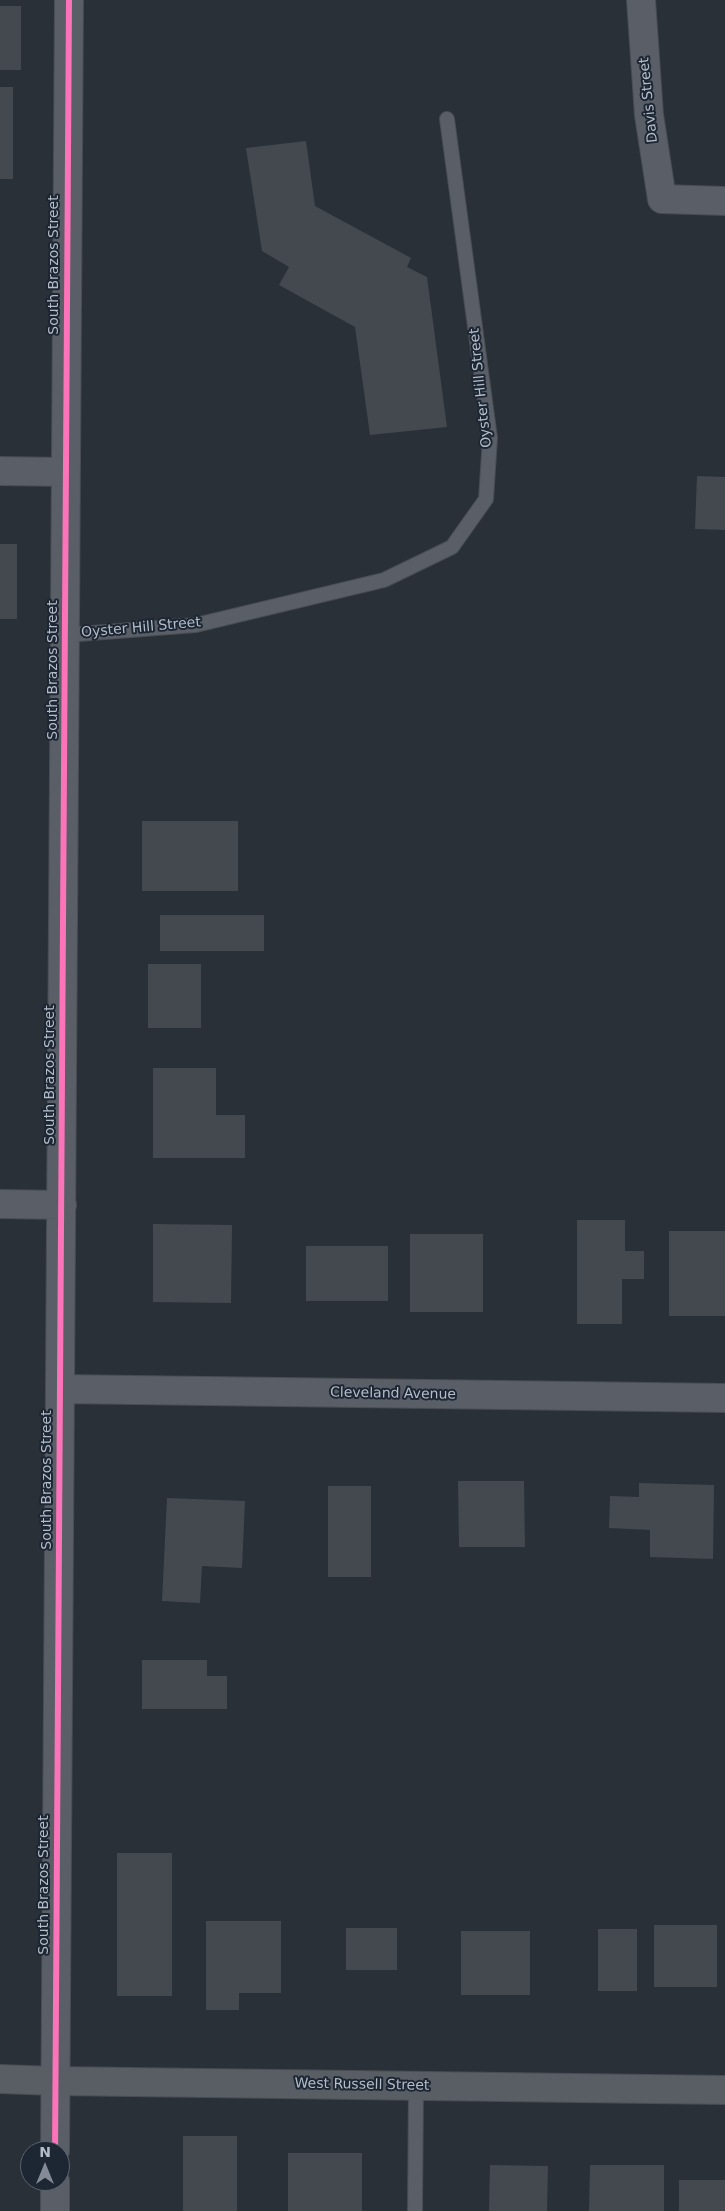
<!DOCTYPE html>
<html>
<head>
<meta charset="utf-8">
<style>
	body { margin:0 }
	#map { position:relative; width:725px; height:2211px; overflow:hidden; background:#2a3038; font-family:"DejaVu Sans",sans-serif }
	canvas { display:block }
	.north { position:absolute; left:20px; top:2141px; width:50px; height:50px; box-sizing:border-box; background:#1d2633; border:1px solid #59626f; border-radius:50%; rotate:0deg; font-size:14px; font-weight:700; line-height:20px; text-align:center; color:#b4bcc9 }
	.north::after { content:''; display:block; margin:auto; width:18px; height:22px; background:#848b96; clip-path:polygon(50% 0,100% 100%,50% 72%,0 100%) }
</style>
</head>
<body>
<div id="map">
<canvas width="725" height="2211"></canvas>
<div class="north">N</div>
</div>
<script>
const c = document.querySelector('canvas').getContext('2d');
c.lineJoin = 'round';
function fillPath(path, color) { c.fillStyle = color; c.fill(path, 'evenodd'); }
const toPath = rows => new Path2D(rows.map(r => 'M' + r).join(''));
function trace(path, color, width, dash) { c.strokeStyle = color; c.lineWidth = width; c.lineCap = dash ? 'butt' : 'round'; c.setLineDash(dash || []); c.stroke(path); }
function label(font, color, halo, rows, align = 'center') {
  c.font = font + ' "DejaVu Sans",sans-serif'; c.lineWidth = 4; c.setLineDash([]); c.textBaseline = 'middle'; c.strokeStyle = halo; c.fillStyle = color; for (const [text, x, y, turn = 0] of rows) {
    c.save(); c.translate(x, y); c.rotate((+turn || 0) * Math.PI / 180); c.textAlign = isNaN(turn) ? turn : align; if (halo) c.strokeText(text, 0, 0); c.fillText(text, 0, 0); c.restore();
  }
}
fillPath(toPath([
	[0,6,21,6,21,70,0,70],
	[0,87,13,87,13,179,0,179],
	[306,141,315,206,411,258,407,267,427,277,447,427,370,435,355,327,279,285,289,267,262,251,246,148],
	[697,476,725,477,725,530,695,529],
	[0,544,17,544,17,619,0,619],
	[142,821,238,821,238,891,142,891],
	[160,915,264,915,264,951,160,951],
	[148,964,201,964,201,1028,148,1028],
	[153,1068,216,1068,216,1115,245,1115,245,1158,153,1158],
	[577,1220,625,1220,625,1251,644,1251,644,1279,622,1279,622,1324,577,1324],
	[153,1224,232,1225,231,1303,153,1302],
	[669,1231,725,1231,725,1316,669,1316],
	[410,1234,483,1234,483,1312,410,1312],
	[306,1246,388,1246,388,1301,306,1301],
	[458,1481,524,1481,525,1547,459,1547],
	[639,1483,714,1485,713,1559,650,1557,650,1530,609,1528,610,1496,639,1497],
	[328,1486,371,1486,371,1577,328,1577],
	[167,1498,245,1501,242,1568,202,1566,200,1603,162,1601],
	[142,1660,207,1660,207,1676,227,1676,227,1709,142,1709],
	[117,1853,172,1853,172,1996,117,1996],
	[206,1921,281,1921,281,1993,239,1993,239,2010,206,2010],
	[654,1925,717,1925,717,1987,654,1987],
	[346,1928,397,1928,397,1970,346,1970],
	[598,1929,637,1929,637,1991,598,1991],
	[461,1931,530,1931,530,1995,461,1995],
	[183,2136,237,2136,237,2211,183,2211],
	[288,2153,362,2153,362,2211,288,2211],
	[490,2165,548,2166,547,2211,489,2211],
	[590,2165,664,2165,664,2211,589,2211],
	[679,2180,725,2180,725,2211,679,2211]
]), '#444950');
const lane = toPath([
	[66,635,196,625,384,580,452,547,486,499,490,438,447,119],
	[415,2211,416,2086]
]);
const street = toPath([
	[641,0,649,115,662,199,725,201],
	[0,471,65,472],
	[0,1204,62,1205],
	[60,1389,725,1398],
	[55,2151,69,0],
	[55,2211,55,2181]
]);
const secondary = toPath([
	[0,2079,56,2081,725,2090]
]);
trace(lane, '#484c53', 16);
trace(street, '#484c53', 30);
trace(secondary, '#484c53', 30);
trace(lane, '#5a5e66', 14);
trace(street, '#5a5e66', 28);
trace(secondary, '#595d64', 28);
trace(toPath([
	[55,2151,69,0]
]), '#fb73b8', 6);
label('14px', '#b4bcc9', '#1d2633', [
	["Davis Street",649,100,-96],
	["South Brazos Street",54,265,-90],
	["Oyster Hill Street",481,388,-96],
	["Oyster Hill Street",141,628,-5],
	["South Brazos Street",53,670,-90],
	["South Brazos Street",50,1075,-90],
	["Cleveland Avenue",393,1394,1],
	["South Brazos Street",47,1480,-90],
	["South Brazos Street",44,1885,-90],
	["West Russell Street",362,2085,1]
]);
</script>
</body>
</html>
